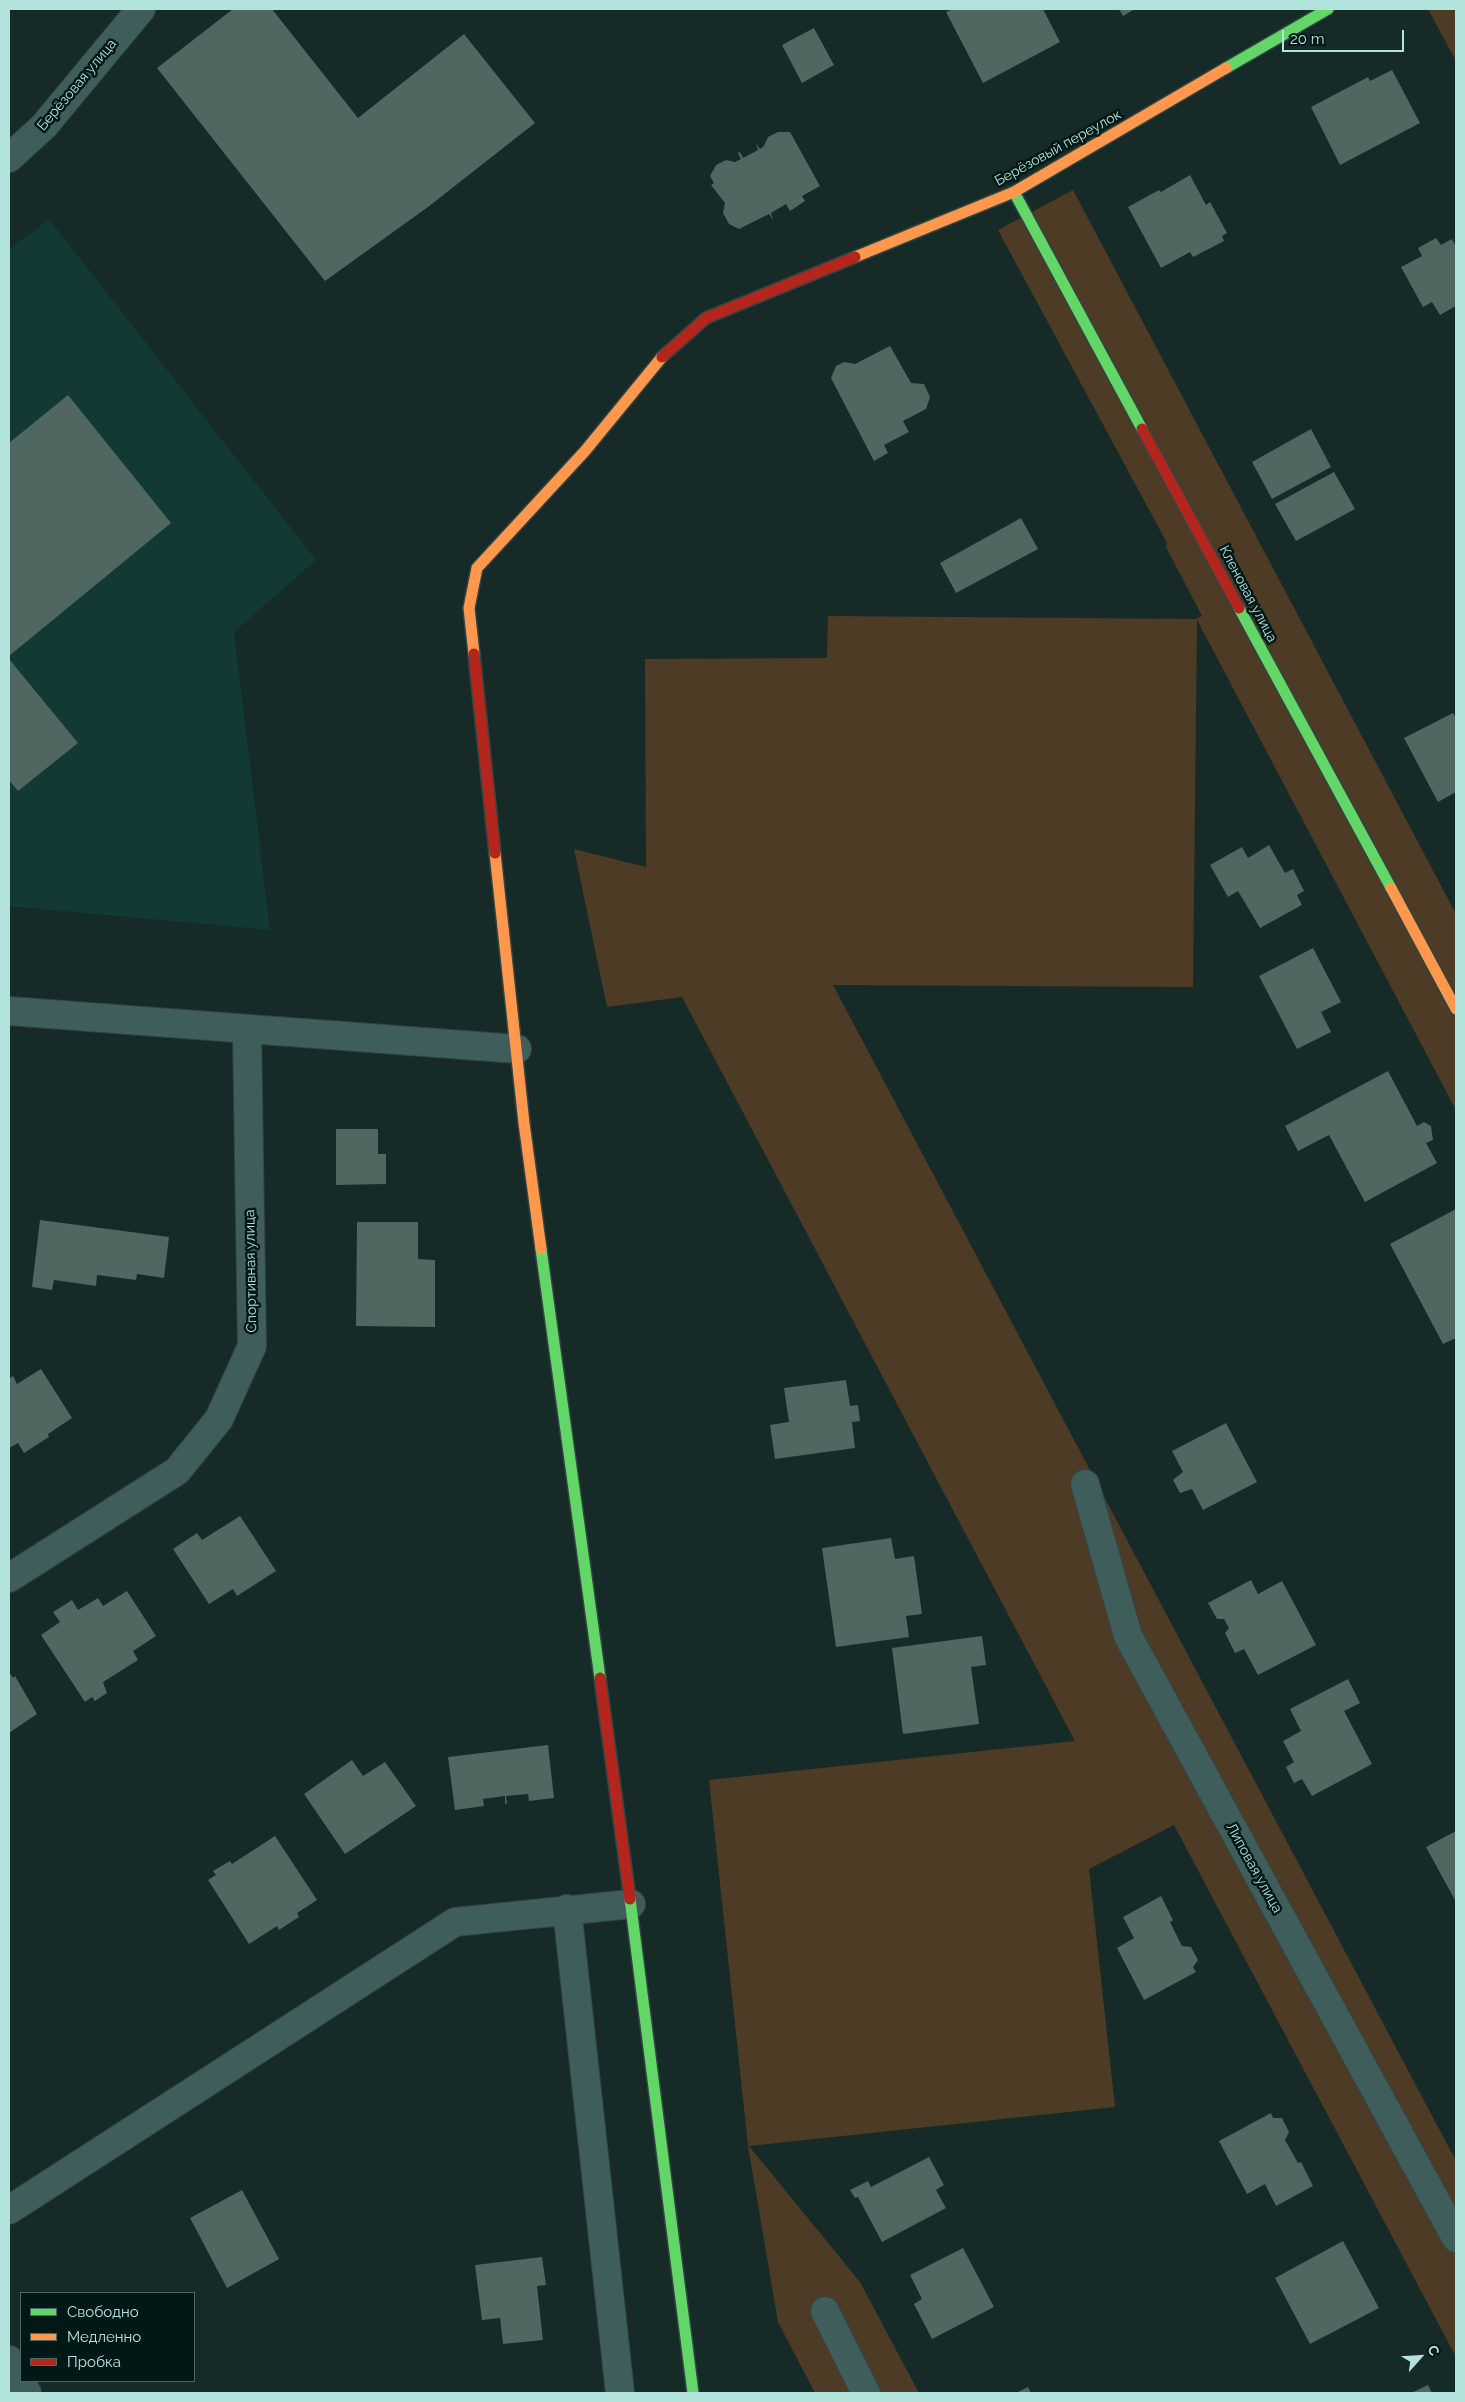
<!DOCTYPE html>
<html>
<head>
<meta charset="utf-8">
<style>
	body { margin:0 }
	#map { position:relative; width:1465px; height:2402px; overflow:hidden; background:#162a28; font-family:Raleway,sans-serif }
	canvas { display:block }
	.frame { position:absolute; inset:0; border:10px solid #b2e3dc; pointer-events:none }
	.legend { position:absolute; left:20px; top:2292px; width:175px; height:90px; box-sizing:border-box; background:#011816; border:1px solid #486965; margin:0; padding:6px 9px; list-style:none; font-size:15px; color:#b2e3dc }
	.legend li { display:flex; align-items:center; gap:10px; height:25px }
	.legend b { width:25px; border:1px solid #486965 }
	.north { position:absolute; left:1395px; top:2332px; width:50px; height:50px; -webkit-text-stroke:4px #011816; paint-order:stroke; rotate:64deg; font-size:14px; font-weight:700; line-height:20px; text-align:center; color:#b2e3dc }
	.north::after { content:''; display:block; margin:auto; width:18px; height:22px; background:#b2e3dc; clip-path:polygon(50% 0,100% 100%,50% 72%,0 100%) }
	.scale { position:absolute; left:1282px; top:30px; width:122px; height:22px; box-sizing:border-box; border:2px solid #b2e3dc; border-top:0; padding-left:6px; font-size:15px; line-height:18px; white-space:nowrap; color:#b2e3dc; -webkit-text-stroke:4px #011816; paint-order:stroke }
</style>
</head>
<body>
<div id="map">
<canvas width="1465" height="2402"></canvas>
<div class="frame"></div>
<ul class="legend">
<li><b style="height:6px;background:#63d668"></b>Свободно</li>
<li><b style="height:6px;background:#ff974d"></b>Медленно</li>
<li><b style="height:6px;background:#b3261e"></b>Пробка</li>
</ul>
<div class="north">С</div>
<div class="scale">20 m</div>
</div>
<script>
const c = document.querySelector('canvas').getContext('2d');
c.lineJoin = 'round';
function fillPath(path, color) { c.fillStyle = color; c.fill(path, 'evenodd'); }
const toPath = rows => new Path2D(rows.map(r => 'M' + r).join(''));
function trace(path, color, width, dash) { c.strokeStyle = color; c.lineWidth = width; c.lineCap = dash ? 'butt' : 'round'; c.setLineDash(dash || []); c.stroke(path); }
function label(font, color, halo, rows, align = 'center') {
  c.font = font + ' Raleway,sans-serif'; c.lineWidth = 5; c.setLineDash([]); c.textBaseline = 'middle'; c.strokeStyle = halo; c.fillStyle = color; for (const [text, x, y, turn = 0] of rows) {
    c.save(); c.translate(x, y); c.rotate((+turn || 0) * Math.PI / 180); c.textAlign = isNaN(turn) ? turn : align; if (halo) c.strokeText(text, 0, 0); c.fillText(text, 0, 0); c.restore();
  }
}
fillPath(toPath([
	[49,219,316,560,234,632,270,930,9,906,9,250]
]), '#133935');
fillPath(toPath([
	[1428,9,1456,9,1456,61],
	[1073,190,1456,914,1456,1110,1197,620,1193,987,833,985,1456,2161,1456,2357,1174,1825,1089,1869,1115,2107,749,2146,860,2282,919,2393,815,2393,778,2322,748,2146,709,1780,1075,1741,682,997,607,1007,574,849,646,867,645,659,827,658,828,616,1196,619,1202,616,1166,547,1167,543,998,230]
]), '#4e3b25');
fillPath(toPath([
	[233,9,272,9,358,118,464,34,535,123,428,207,325,281,157,68],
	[953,9,1043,9,1060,42,983,83,946,12],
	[1119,9,1135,9,1123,16],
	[814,28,834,65,802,83,782,45],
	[1392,70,1420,123,1340,165,1311,107,1368,77,1370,81],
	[778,132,790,132,820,186,802,196,805,201,790,211,786,204,771,213,773,220,769,214,739,229,729,224,723,213,725,203,711,185,714,183,710,176,716,165,726,160,735,162,741,159,738,153,740,152,743,158,758,150,756,143,760,149,764,146,768,137],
	[1190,175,1206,205,1210,202,1227,233,1222,236,1224,241,1193,257,1190,252,1161,268,1128,207,1159,190,1161,192],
	[1436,238,1441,245,1452,239,1456,247,1456,306,1440,315,1432,302,1423,307,1401,267,1422,256,1418,248],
	[890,346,911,383,924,384,930,397,926,409,903,421,909,432,884,445,888,453,874,461,831,378,836,366,844,362,855,364],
	[68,395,171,523,9,656,9,443],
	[1311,429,1331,467,1272,499,1252,462],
	[1334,472,1355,509,1296,541,1275,504],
	[1021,518,1038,549,956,593,940,563],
	[9,659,78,743,18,791,9,780],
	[1453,713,1456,718,1456,792,1438,802,1404,738],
	[1269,845,1285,873,1293,869,1304,891,1297,895,1302,905,1260,928,1238,891,1228,897,1210,865,1242,847,1248,858],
	[1313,948,1341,1002,1321,1012,1331,1032,1297,1049,1259,976],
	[1388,1071,1417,1126,1424,1122,1431,1126,1433,1140,1426,1143,1437,1163,1365,1202,1329,1135,1298,1151,1285,1126],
	[336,1129,378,1129,378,1154,386,1154,386,1184,336,1185],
	[1456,1209,1456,1338,1443,1344,1390,1244],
	[40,1220,169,1237,164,1278,137,1274,136,1280,97,1275,96,1286,54,1280,52,1290,32,1287],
	[357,1222,418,1222,418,1259,435,1260,435,1327,356,1326],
	[41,1369,72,1418,48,1434,49,1437,24,1453,18,1443,9,1448,9,1379,13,1376,17,1384],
	[846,1380,850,1406,858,1405,860,1421,852,1422,855,1448,775,1459,770,1425,789,1422,784,1388],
	[1226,1423,1257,1482,1203,1510,1192,1489,1180,1493,1173,1480,1183,1472,1172,1451],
	[240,1516,276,1571,237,1596,233,1589,209,1604,173,1549,197,1533,202,1540],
	[891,1538,895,1559,914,1556,922,1614,906,1616,909,1637,836,1647,822,1548],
	[1251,1580,1258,1594,1282,1581,1316,1645,1258,1675,1244,1649,1235,1653,1225,1633,1229,1628,1224,1619,1217,1619,1208,1603],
	[127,1591,156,1636,133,1651,138,1660,103,1682,107,1693,95,1701,92,1697,85,1702,41,1635,60,1622,53,1612,72,1600,78,1610,98,1598,103,1606],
	[982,1636,986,1665,971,1667,979,1724,903,1734,892,1648],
	[9,1672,13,1678,15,1676,37,1714,9,1733],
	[1348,1679,1360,1703,1344,1711,1372,1764,1312,1796,1302,1779,1294,1783,1286,1767,1294,1762,1283,1741,1301,1731,1290,1709],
	[548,1745,554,1798,529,1801,528,1794,506,1796,507,1803,505,1804,505,1796,483,1799,484,1806,455,1810,448,1757],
	[352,1760,363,1776,385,1762,416,1806,345,1854,304,1794],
	[1456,1831,1456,1902,1426,1847],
	[275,1836,317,1900,297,1913,299,1917,279,1930,277,1926,249,1944,208,1880,216,1875,213,1871,230,1861,232,1864],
	[1161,1896,1173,1920,1170,1922,1182,1946,1191,1947,1198,1960,1193,1967,1196,1972,1144,2000,1117,1948,1134,1938,1123,1917],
	[1271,2113,1273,2118,1282,2118,1289,2132,1285,2140,1298,2163,1301,2162,1313,2186,1276,2206,1265,2184,1247,2194,1219,2141],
	[929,2157,944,2185,936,2190,946,2208,882,2242,858,2197,855,2198,850,2190,868,2181,871,2187],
	[242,2190,279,2259,227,2288,190,2218],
	[1343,2241,1379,2308,1310,2344,1275,2278],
	[963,2248,994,2307,932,2339,914,2304,922,2299,910,2275],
	[542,2257,546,2285,537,2286,543,2340,503,2344,500,2318,482,2320,475,2265],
	[1428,2385,1432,2393,1411,2393],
	[1028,2387,1031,2393,1016,2393]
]), '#506660');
const street = toPath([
	[9,158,44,126,141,9],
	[9,1011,517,1049],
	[1085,1484,1128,1636,1456,2238],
	[9,1578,177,1471,219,1419,252,1346,247,1030],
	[567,1909,620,2393],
	[9,2210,455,1922,631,1904],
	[825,2311,866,2393],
	[9,2360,27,2393]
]);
const fast = toPath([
	[1226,68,1328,9],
	[1014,192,1142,429],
	[1239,608,1391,888],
	[541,1249,600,1678],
	[630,1899,693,2393]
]);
const slow = toPath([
	[855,257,1014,192,1226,68],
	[474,654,469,608,477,568,585,451,662,357],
	[495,853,524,1123,541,1249],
	[1391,888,1456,1009]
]);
const jam = toPath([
	[662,357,706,318,855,257],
	[1142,429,1239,608],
	[474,654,495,853],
	[600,1678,630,1899]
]);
trace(street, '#314542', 30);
trace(fast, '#314542', 14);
trace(slow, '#314542', 14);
trace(jam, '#314542', 14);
trace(street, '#3f5e5b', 28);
trace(fast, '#63d668', 11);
trace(slow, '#ff974d', 11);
trace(jam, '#b3261e', 11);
label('14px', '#b2e3dc', '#011816', [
	["Берёзовая улица",77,85,-50],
	["Берёзовый переулок",1058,148,-29],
	["Кленовая улица",1248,594,62],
	["Спортивная улица",251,1271,-91],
	["Липовая улица",1254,1868,61]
]);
</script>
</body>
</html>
